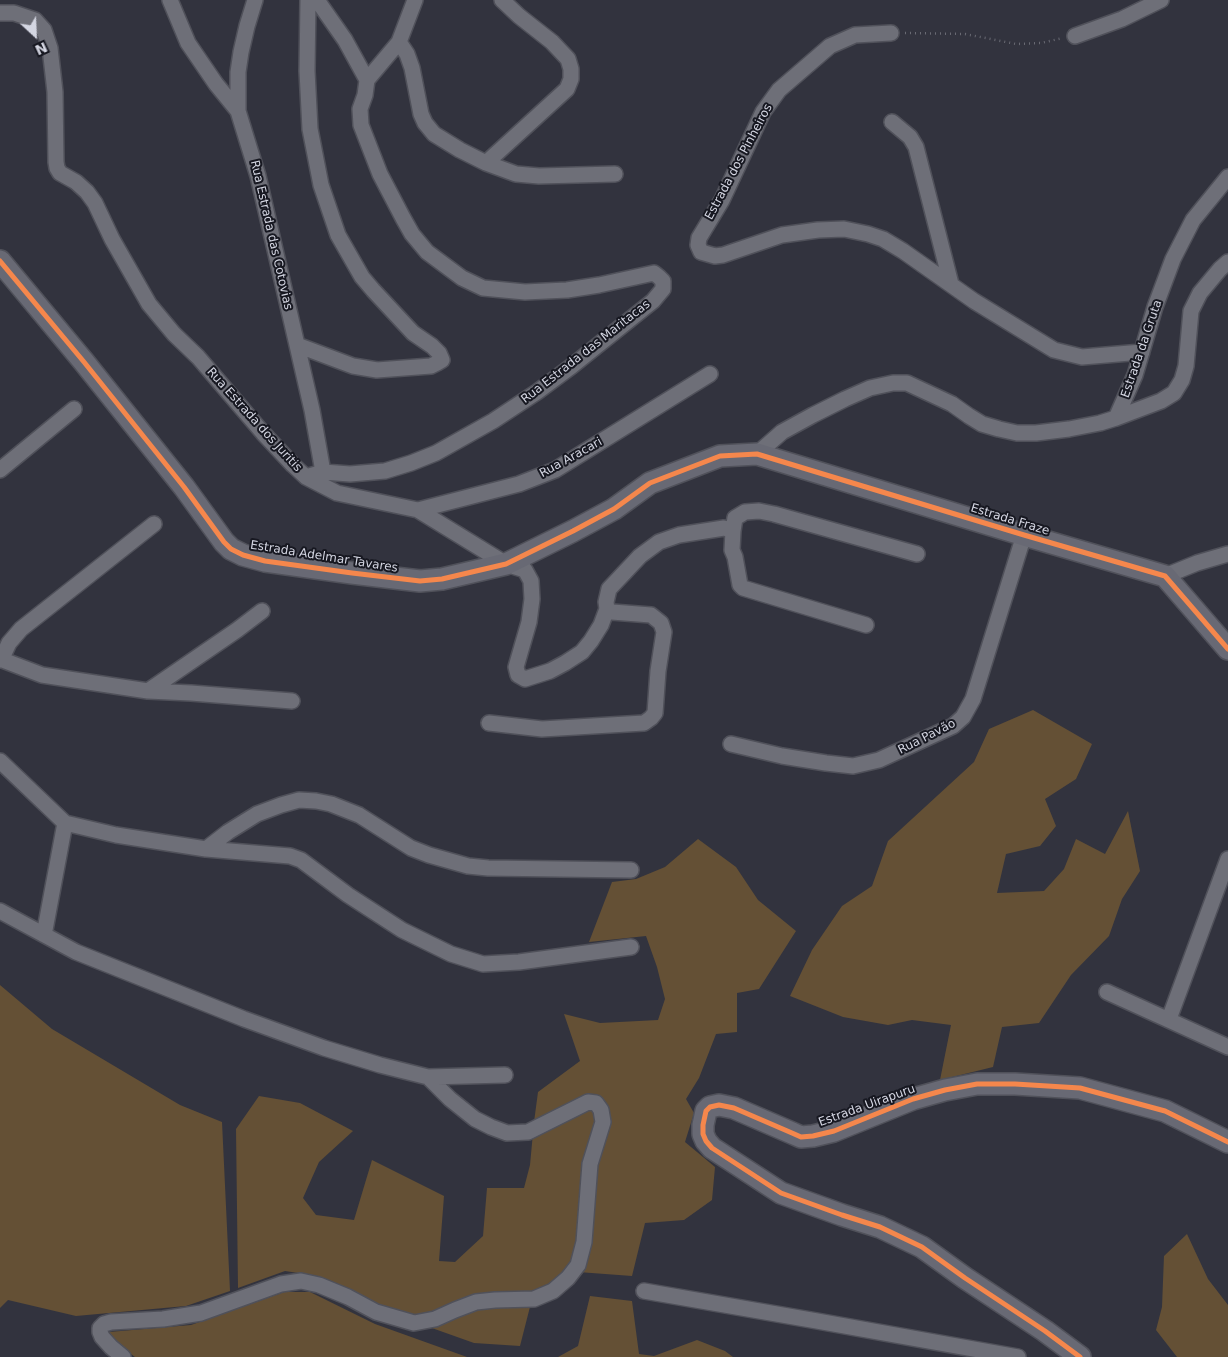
<!DOCTYPE html>
<html>
<head>
<meta charset="utf-8">
<style>
	body { margin:0 }
	#map { position:relative; width:1228px; height:1357px; overflow:hidden; background:#32333e; font-family:"DejaVu Sans",sans-serif }
	canvas { display:block }
	.north { position:absolute; left:10px; top:10px; width:50px; height:50px; -webkit-text-stroke:4px #171821; paint-order:stroke; rotate:155deg; font-size:14px; font-weight:700; line-height:20px; text-align:center; color:#d4d6e2 }
	.north::after { content:''; display:block; margin:auto; width:18px; height:22px; background:#d4d6e2; clip-path:polygon(50% 0,100% 100%,50% 72%,0 100%) }
</style>
</head>
<body>
<div id="map">
<canvas width="1228" height="1357"></canvas>
<div class="north">N</div>
</div>
<script>
const c = document.querySelector('canvas').getContext('2d');
c.lineJoin = 'round';
function fillPath(path, color) { c.fillStyle = color; c.fill(path, 'evenodd'); }
const toPath = rows => new Path2D(rows.map(r => 'M' + r).join(''));
function trace(path, color, width, dash) { c.strokeStyle = color; c.lineWidth = width; c.lineCap = dash ? 'butt' : 'round'; c.setLineDash(dash || []); c.stroke(path); }
function label(font, color, halo, rows, align = 'center') {
  c.font = font + ' "DejaVu Sans",sans-serif'; c.lineWidth = 4; c.setLineDash([]); c.textBaseline = 'middle'; c.strokeStyle = halo; c.fillStyle = color; for (const [text, x, y, turn = 0] of rows) {
    c.save(); c.translate(x, y); c.rotate((+turn || 0) * Math.PI / 180); c.textAlign = isNaN(turn) ? turn : align; if (halo) c.strokeText(text, 0, 0); c.fillText(text, 0, 0); c.restore();
  }
}
fillPath(toPath([
	[1033,710,1092,744,1076,779,1045,799,1056,826,1040,846,1006,854,997,893,1044,891,1064,869,1076,839,1105,854,1128,811,1140,871,1122,899,1109,936,1071,975,1039,1023,1002,1027,993,1067,940,1080,951,1025,912,1020,888,1025,843,1017,790,996,812,950,842,906,872,886,888,841,974,762,989,729],
	[698,839,736,867,758,900,796,931,759,989,737,993,737,1032,716,1034,699,1078,686,1099,694,1113,685,1142,715,1167,712,1200,684,1220,645,1223,632,1276,578,1272,532,1299,520,1346,474,1343,384,1311,311,1275,285,1271,238,1288,236,1129,259,1096,300,1103,353,1131,319,1162,303,1198,316,1215,354,1220,372,1160,444,1196,439,1261,455,1262,483,1236,487,1188,524,1188,530,1165,534,1122,538,1092,580,1061,564,1014,600,1023,658,1020,665,999,657,967,646,936,589,942,612,882,636,879,665,867],
	[0,985,52,1029,180,1105,222,1122,230,1291,186,1306,76,1316,8,1300,0,1308],
	[1187,1234,1208,1279,1228,1305,1228,1357,1177,1357,1156,1330,1162,1307,1164,1256],
	[284,1292,310,1292,375,1324,467,1357,135,1357,116,1343,109,1332,191,1325],
	[590,1296,632,1301,639,1354,654,1356,697,1340,725,1351,733,1357,558,1357,578,1346]
]), '#645035');
const street = toPath([
	[170,0,188,43,216,84,238,111],
	[255,0,247,26,241,52,238,72,238,111,258,176,312,410,323,472],
	[0,13,14,13,35,20,44,30,50,48,55,92,56,162,57,168,60,173,76,182,87,192,95,203,112,239,149,304,174,334,198,357,263,433,293,465,306,477,337,493,418,510,506,564,525,570,531,581,532,599,529,622,516,667,518,675,525,679,550,671,565,663,582,652,591,641,601,625,607,609],
	[891,33,855,35,830,46,779,90,763,112,722,200,699,238,698,245,701,252,715,256,723,255,782,235,818,230,844,229,868,234,883,239,903,251,974,301,1054,350,1082,357,1142,352],
	[1075,36,1122,19,1161,0],
	[399,42,415,0],
	[367,80,399,42,407,54,412,68,421,114,425,123,434,134,460,150,486,163,516,174,539,176,615,174],
	[892,122,910,137,916,147,951,284],
	[486,163,567,89,571,79,571,69,568,59,552,42,519,16,502,0],
	[297,345,353,366,377,370,431,366,437,363,442,360,439,353,432,346,413,333,373,290,362,277,338,235,321,185,310,129,307,71,308,0],
	[1116,418,1161,401,1174,393,1182,380,1186,366,1191,311,1200,293,1220,269,1228,262],
	[757,454,782,432,813,415,845,399,870,388,893,383,907,383,952,404,969,416,982,424,999,429,1017,433,1036,433,1069,429,1100,423,1116,418,1135,375,1155,307,1173,259,1193,220,1228,177],
	[0,470,74,409],
	[306,477,323,472,350,474,385,471,411,463,436,453,493,421,537,392,572,366,653,301,663,289,663,281,659,277,654,273,599,285,567,290,525,292,483,288,462,278,427,252,412,234,403,218,380,174,361,125,360,109,365,95,367,80,345,40,317,0],
	[418,510,519,484,555,470,710,374],
	[733,531,732,550,735,557,740,585,743,588,866,625],
	[1165,576,1197,563,1228,554],
	[0,659,42,675,148,691,191,693,292,701],
	[1,660,9,643,21,629,154,524],
	[148,691,237,630,262,611],
	[489,723,542,729,644,723,651,718,655,713,658,671,664,632,661,623,651,615,612,612,607,609,606,602,609,589,640,556,659,542,679,535,724,528,733,531,735,518,745,512,759,511,774,514,917,554],
	[731,744,782,756,826,763,853,766,879,760,953,726,963,717,973,699,1024,535],
	[0,761,65,823,116,835,206,849,290,856,301,860,348,895,402,930,451,954,483,964,519,962,631,947],
	[206,849,228,832,257,814,281,805,299,800,316,801,331,804,359,815,411,848,429,855,468,866,488,868,631,870],
	[0,911,76,952,244,1019,324,1048,380,1065,428,1077,505,1075],
	[44,935,65,823],
	[1107,992,1228,1047],
	[1169,1019,1228,859],
	[644,1291,817,1321,1018,1357],
	[123,1357,111,1347,102,1337,100,1332,100,1328,104,1324,111,1322,163,1319,201,1313,281,1284,301,1281,319,1285,348,1297,376,1312,414,1323,435,1319,455,1310,476,1302,495,1300,534,1299,553,1291,568,1278,578,1265,584,1242,590,1164,603,1122,601,1110,596,1103,588,1102,528,1132,507,1133,491,1127,475,1119,450,1099,428,1077]
]);
const secondary = toPath([
	[0,261,84,362,184,487,224,542,231,549,243,555,265,561,352,573,420,581,442,579,506,564,573,531,614,509,650,483,720,456,757,454,1024,535,1165,576,1228,649],
	[1080,1357,1045,1331,965,1278,922,1247,880,1227,842,1215,781,1193,712,1148,706,1141,703,1134,703,1125,706,1111,710,1107,719,1105,734,1108,792,1133,801,1137,813,1136,834,1131,913,1099,945,1090,977,1084,1015,1084,1080,1088,1165,1111,1228,1142]
]);
trace(street, '#50515a', 18);
trace(secondary, '#50515a', 24);
trace(toPath([
	[905,33,965,34,1016,44,1041,43,1063,38]
]), '#696a73', 2.5, [1, 4]);
trace(street, '#6e6f78', 15);
trace(secondary, '#686974', 21);
trace(toPath([
	[0,261,84,362,184,487,224,542,231,549,243,555,265,561,352,573,420,581,442,579,506,564,573,531,614,509,650,483,720,456,757,454,1024,535,1165,576,1228,649],
	[1080,1357,1045,1331,965,1278,922,1247,880,1227,842,1215,781,1193,712,1148,706,1141,703,1134,703,1125,706,1111,710,1107,719,1105,734,1108,792,1133,801,1137,813,1136,834,1131,913,1099,945,1090,977,1084,1015,1084,1080,1088,1165,1111,1228,1142]
]), '#f5874c', 5);
label('12px', '#d4d6e2', '#171821', [
	["Estrada dos Pinheiros",739,162,-62],
	["Rua Estrada das Cotovias",271,235,77],
	["Estrada da Gruta",1142,349,-71],
	["Rua Estrada das Maritacas",586,352,-38],
	["Rua Estrada dos Juritis",254,420,48],
	["Rua Aracari",571,458,-29],
	["Estrada Fraze",1010,520,17],
	["Estrada Adelmar Tavares",324,557,9],
	["Rua Pavão",927,737,-27],
	["Estrada Uirapuru",867,1106,-20]
]);
</script>
</body>
</html>
